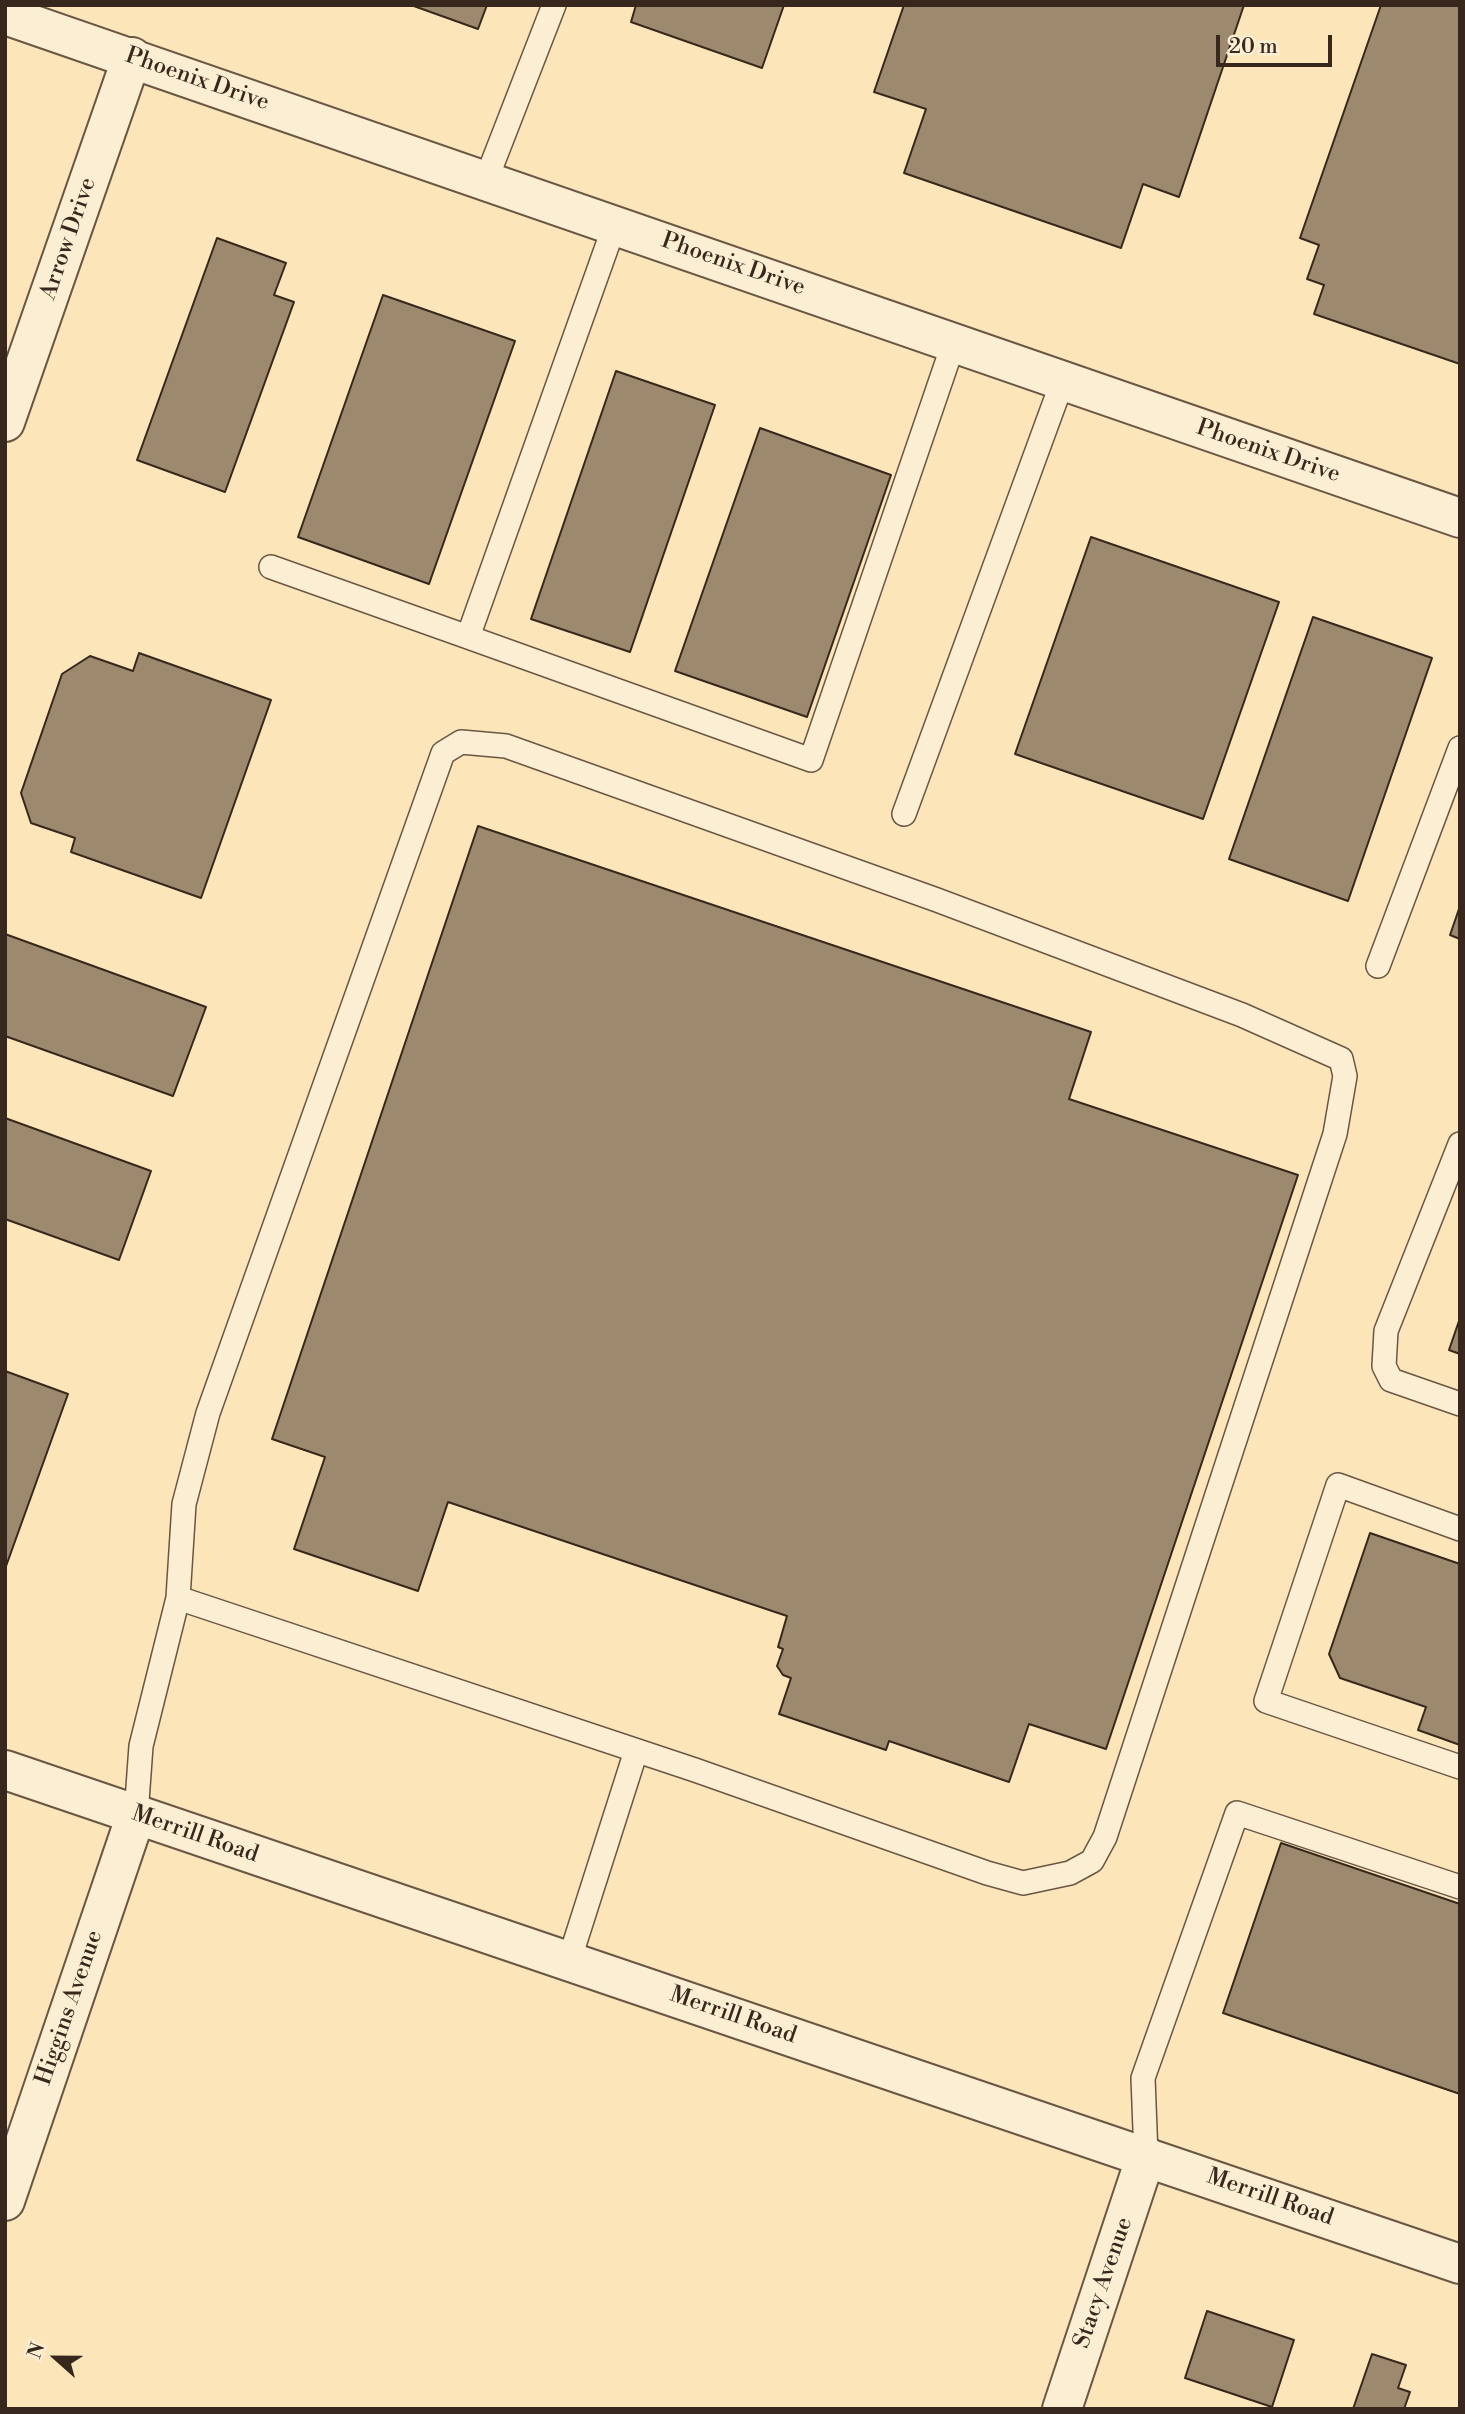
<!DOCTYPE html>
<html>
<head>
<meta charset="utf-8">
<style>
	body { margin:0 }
	#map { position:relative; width:1465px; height:2414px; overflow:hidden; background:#fbe5b9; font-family:"Libre Bodoni",serif }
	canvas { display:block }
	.frame { position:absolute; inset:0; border:7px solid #38271d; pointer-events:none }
	.north { position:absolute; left:21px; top:2323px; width:70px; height:70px; -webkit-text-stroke:5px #fceed2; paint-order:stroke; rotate:291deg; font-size:19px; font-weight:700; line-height:28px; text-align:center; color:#38271d }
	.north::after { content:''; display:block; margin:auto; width:24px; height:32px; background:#38271d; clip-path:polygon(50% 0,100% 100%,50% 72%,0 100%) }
	.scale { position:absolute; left:1216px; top:35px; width:116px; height:32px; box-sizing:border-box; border:4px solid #38271d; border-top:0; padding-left:9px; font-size:21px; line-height:24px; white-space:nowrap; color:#38271d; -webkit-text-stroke:5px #fceed2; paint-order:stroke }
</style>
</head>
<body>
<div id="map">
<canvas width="1465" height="2414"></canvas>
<div class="frame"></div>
<div class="north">N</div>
<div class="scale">20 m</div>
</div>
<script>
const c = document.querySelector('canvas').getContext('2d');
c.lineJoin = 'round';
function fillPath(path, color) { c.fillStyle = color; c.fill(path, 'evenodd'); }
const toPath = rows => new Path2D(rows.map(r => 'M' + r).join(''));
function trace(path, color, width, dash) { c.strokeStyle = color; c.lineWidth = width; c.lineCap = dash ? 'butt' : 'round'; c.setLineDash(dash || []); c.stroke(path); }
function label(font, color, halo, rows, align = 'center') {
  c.font = font + ' "Libre Bodoni",serif'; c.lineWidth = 5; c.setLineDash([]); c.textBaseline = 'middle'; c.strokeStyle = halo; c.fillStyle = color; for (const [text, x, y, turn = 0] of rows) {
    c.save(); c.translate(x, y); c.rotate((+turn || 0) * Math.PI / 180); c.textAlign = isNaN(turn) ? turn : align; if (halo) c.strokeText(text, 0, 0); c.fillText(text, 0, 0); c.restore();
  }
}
const building = toPath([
	[411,5,487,5,478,29,411,5],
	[636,5,784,5,762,68,631,22,636,5],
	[904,5,1244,5,1179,197,1143,184,1121,248,904,173,926,109,874,92,904,5],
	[1381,5,1460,5,1460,364,1314,314,1324,285,1307,279,1319,245,1300,238,1381,5],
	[217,238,286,263,274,295,294,302,225,492,137,460,217,238],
	[383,295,515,341,429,584,298,537,383,295],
	[616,371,715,405,630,652,531,619,616,371],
	[760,428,891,475,807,717,675,671,760,428],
	[1091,537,1279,602,1203,819,1015,754,1091,537],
	[1313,617,1432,658,1348,901,1229,859,1313,617],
	[139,653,271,700,201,898,71,852,75,838,31,823,21,793,62,674,90,656,133,671,139,653],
	[478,826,1091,1032,1069,1099,1298,1175,1106,1749,1029,1724,1009,1782,889,1741,886,1750,779,1714,791,1678,783,1675,777,1666,783,1649,778,1647,787,1616,448,1502,418,1591,294,1549,325,1457,272,1439,478,826],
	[1460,906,1460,939,1450,935,1460,906],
	[5,934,206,1007,173,1096,5,1036,5,934],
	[5,1118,151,1171,119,1260,5,1219,5,1118],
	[1460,1318,1460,1354,1449,1350,1460,1318],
	[5,1371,68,1394,5,1569,5,1371],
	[1370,1533,1460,1564,1460,1745,1418,1730,1426,1707,1340,1678,1329,1654,1370,1533],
	[1281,1843,1460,1904,1460,2094,1223,2013,1281,1843],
	[1207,2311,1294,2340,1272,2407,1185,2378,1207,2311],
	[1372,2354,1406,2365,1398,2388,1410,2392,1404,2409,1353,2409,1372,2354]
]);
fillPath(building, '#9d8a6e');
trace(building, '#38271d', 2);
const lane = toPath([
	[486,180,554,5],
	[271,567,468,637,615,224],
	[468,637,811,760,954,342],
	[904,814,1063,380],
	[1378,966,1460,748],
	[1460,1144,1386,1331,1384,1366,1391,1380,1460,1404],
	[1460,1529,1338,1485,1266,1701,1460,1767],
	[136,1815,141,1746,178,1598,184,1504,208,1413,443,753,461,742,506,746,937,900,1242,1015,1341,1059,1345,1076,1335,1134,1105,1837,1092,1861,1070,1873,1023,1883,987,1873,695,1770,178,1598],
	[569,1961,636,1751],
	[1146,2156,1143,2078,1237,1813,1460,1887]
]);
const street = toPath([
	[5,15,1460,518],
	[5,422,132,57],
	[5,1770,1460,2264],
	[5,2201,136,1815],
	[1062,2409,1146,2156]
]);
trace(lane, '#695644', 26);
trace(street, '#695644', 42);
trace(lane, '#fceed2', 23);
trace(street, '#fceed2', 38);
label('23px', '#38271d', '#fceed2', [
	["Phoenix Drive",197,80,19],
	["Arrow Drive",69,239,-71],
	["Phoenix Drive",733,265,19],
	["Phoenix Drive",1268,452,19],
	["Merrill Road",195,1835,19],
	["Higgins Avenue",70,2008,-71],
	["Merrill Road",733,2016,19],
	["Merrill Road",1270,2198,19],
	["Stacy Avenue",1104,2283,-71]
]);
</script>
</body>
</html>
